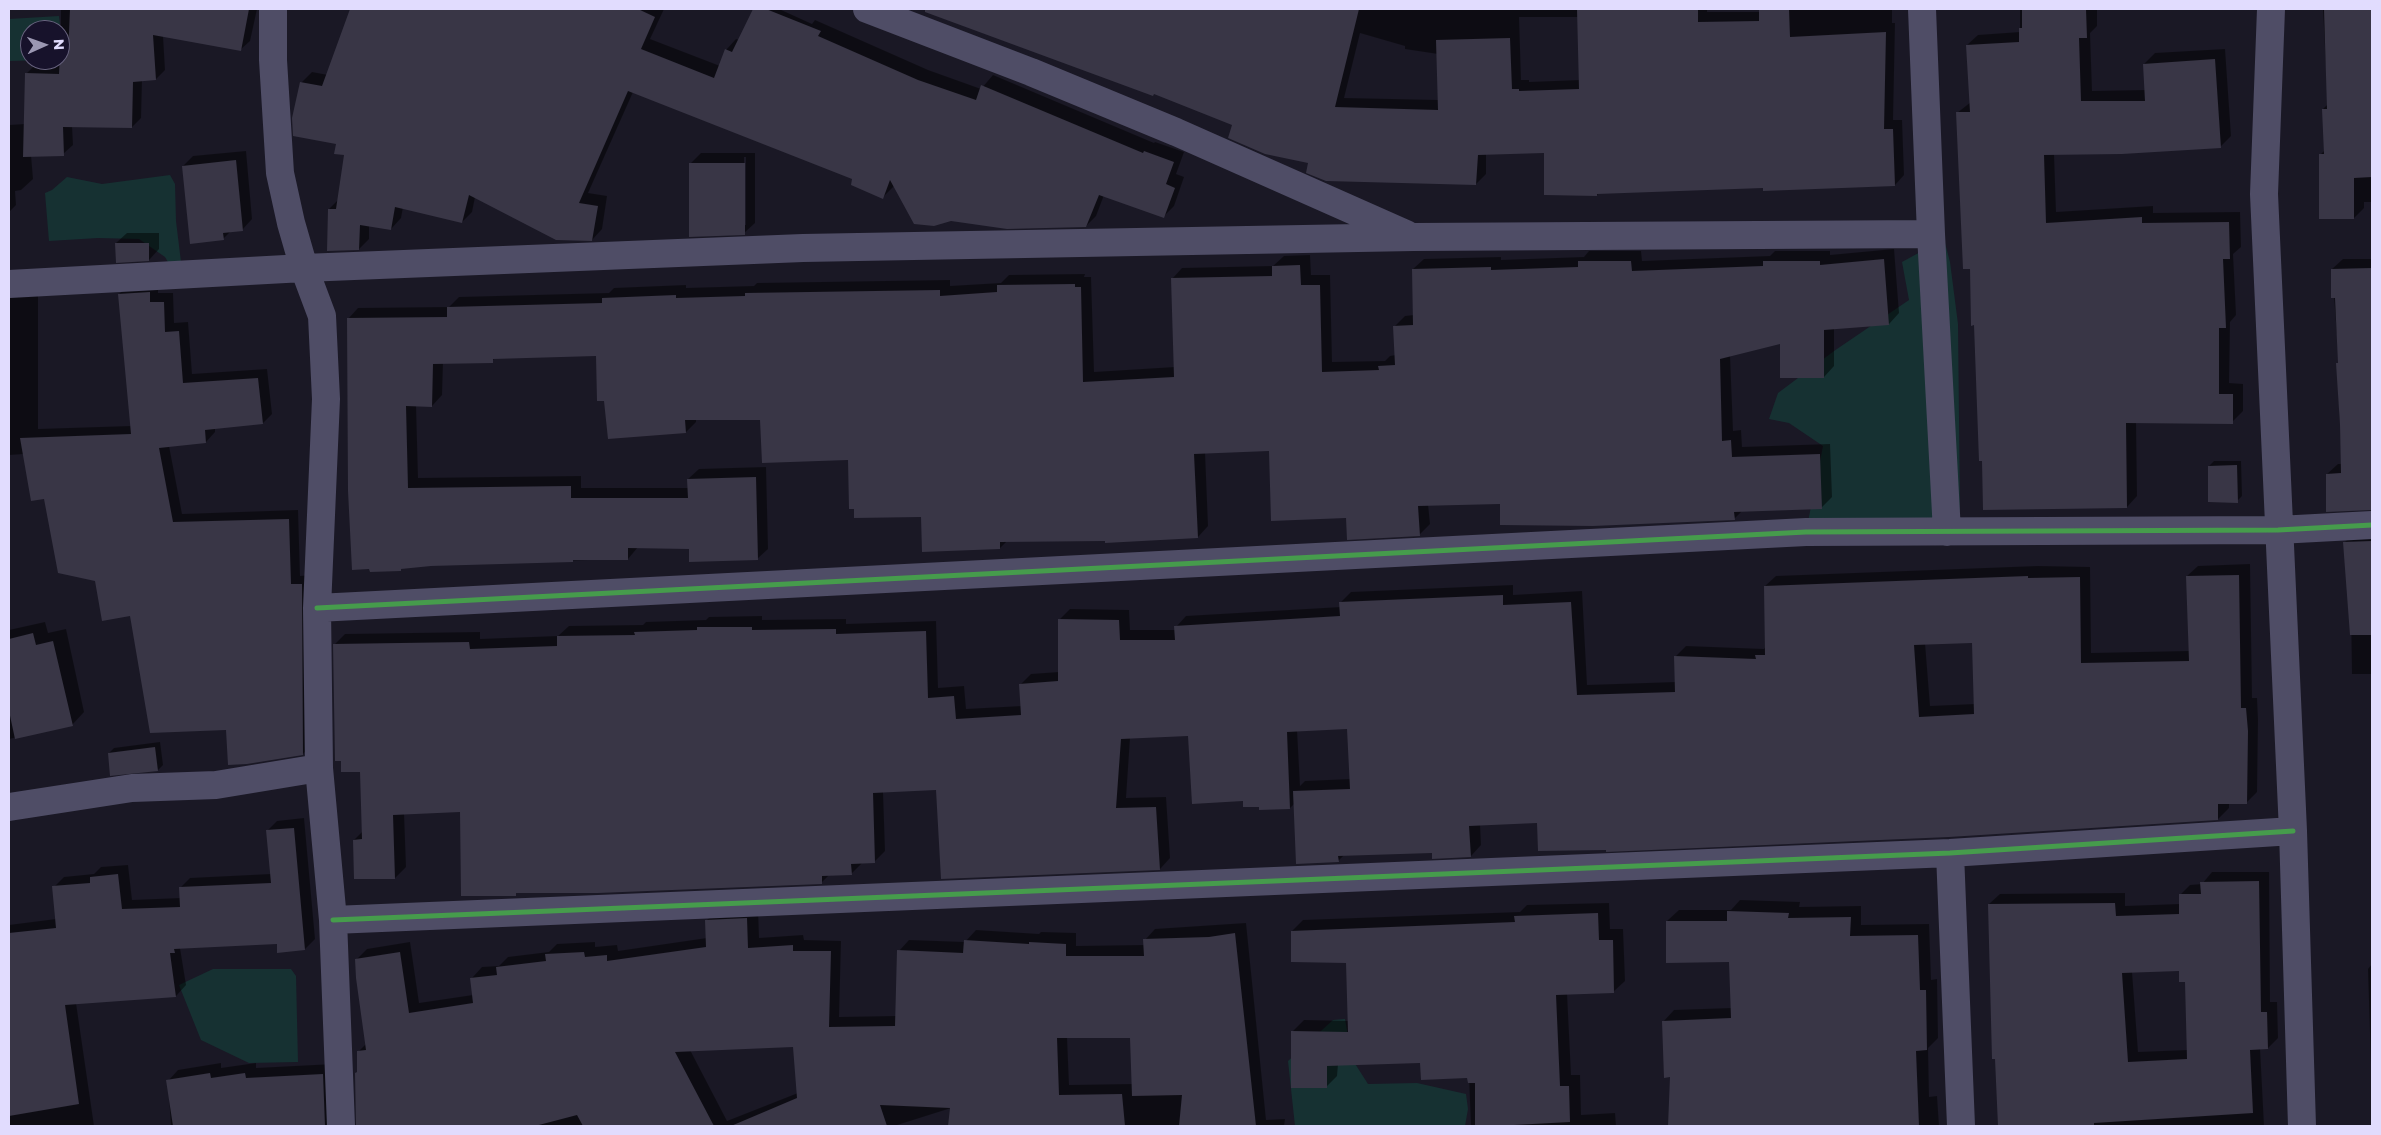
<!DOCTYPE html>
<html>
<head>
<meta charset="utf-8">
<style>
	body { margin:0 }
	#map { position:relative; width:2381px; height:1135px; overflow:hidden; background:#1a1825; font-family:Montserrat,sans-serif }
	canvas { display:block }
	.frame { position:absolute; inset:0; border:10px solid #e1dcfe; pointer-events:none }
	.north { position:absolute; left:20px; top:20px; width:50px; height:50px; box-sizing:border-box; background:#17122b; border:1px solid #68637f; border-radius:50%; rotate:88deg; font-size:14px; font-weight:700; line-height:20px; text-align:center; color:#e1dcfe }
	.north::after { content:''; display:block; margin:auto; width:18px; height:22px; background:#9b97b2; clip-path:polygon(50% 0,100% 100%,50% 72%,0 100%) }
</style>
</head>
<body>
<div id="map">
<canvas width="2381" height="1135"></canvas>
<div class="frame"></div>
<div class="north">N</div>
</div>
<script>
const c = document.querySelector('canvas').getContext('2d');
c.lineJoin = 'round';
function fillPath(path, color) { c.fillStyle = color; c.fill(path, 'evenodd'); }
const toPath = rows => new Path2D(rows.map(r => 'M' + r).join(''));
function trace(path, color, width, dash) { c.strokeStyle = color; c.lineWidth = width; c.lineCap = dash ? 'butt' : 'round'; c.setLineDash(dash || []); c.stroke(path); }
fillPath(toPath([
	[59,16,61,33,60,38,60,30,30,30,30,60,50,60,9,61,9,19],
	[170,175,175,184,176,221,181,262,168,262,165,257,139,239,98,238,49,241,45,193,52,190,67,177,102,184],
	[1944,239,1950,262,1958,324,1960,511,1937,534,1806,532,1823,446,1789,423,1769,419,1778,393,1834,351,1909,300,1902,262],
	[213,969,291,969,296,976,298,1062,249,1063,201,1040,179,985],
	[1345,1019,1352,1059,1368,1084,1417,1083,1466,1094,1468,1109,1465,1126,1295,1126,1288,1061,1333,1020]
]), '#163132');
fillPath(toPath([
	[61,9,257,9,250,41,240,50,163,36,165,70,156,79,142,80,141,118,132,127,72,126,73,145,63,154,31,155,33,179,21,190,15,191,16,205,9,212,9,125,25,124,26,74,35,65,61,65],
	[351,9,664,9,650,39,720,66,726,50,736,39,739,40,756,9,779,9,812,24,815,20,928,70,981,89,993,75,1154,143,1155,142,1184,152,1176,174,1184,177,1174,206,1164,216,1104,195,1096,216,1086,226,894,186,883,197,854,178,633,92,588,193,607,196,602,229,592,240,475,197,472,212,462,222,403,207,401,218,391,229,369,225,369,239,359,249,329,209,338,200,345,154,301,83,312,72,328,75],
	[930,9,1707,9,1707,12,1760,12,1760,9,1892,9,1892,23,1895,23,1893,120,1902,120,1904,175,1895,185,1764,186,1599,193,1597,195,1546,152,1486,154,1486,174,1476,184,1309,162,1234,124,1155,93,929,12],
	[1519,17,1578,17,1580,80,1529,82,1529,80,1521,80],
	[1360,33,1405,46,1405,49,1438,54,1439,100,1344,98],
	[2020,9,2097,9,2097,26,2090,33,2092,91,2146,90,2144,64,2155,53,2225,49,2231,136,2220,147,2054,154,2056,212,2153,206,2153,213,2240,212,2241,247,2233,254,2236,315,2230,322,2229,383,2243,384,2243,411,2232,422,2136,421,2137,496,2127,507,1975,324,1957,113,1971,102,1967,45,1978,35,2020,32],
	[2323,9,2372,9,2372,202,2364,202,2364,208,2354,218,2320,155,2325,150,2323,109,2328,104],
	[246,151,252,219,242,230,231,231,223,239,183,166,193,156],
	[701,153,755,153,755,223,744,233,691,163],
	[744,157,746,157,746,225,744,225],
	[127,233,159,233,159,249,149,260,116,243],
	[1894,249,1899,313,1889,324,1834,328,1834,366,1824,377,1781,342,1730,355,1733,431,1741,430,1742,447,1830,444,1832,497,1822,507,1743,510,1734,519,1501,503,1428,504,1430,524,1419,535,1347,517,1270,449,1205,452,1208,526,1198,537,1007,541,1000,548,922,515,849,458,761,418,696,419,696,422,686,432,606,400,597,355,496,357,492,361,443,362,442,395,432,406,416,405,418,478,581,476,581,488,689,488,688,479,699,469,766,467,768,549,757,559,690,548,638,547,628,559,506,562,403,567,400,570,348,319,358,308,449,307,459,297,609,293,614,288,686,285,686,288,754,286,757,283,950,280,950,286,1001,283,1009,275,1085,274,1084,277,1091,277,1094,372,1175,367,1172,279,1182,268,1273,266,1284,256,1310,255,1311,275,1330,275,1332,362,1385,361,1390,356,1396,355,1395,326,1405,316,1414,315,1413,269,1424,259,1501,257,1501,260,1584,257,1589,251,1641,251,1642,261,1770,256,1775,251,1830,251,1830,255],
	[2343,259,2372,259,2372,508,2328,510,2327,474,2338,464,2342,464,2337,364,2339,362,2332,269],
	[158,283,158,293,173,293,174,323,188,322,192,374,267,369,272,414,263,423,215,428,215,432,206,442,169,446,182,514,298,510,300,576,311,575,312,744,303,754,228,729,131,615,46,497,24,454,9,455,9,295,38,295,38,429,131,426,119,294,129,285],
	[2214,461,2241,461,2242,496,2237,501,2209,466],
	[2372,531,2372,674,2352,674,2351,609,2344,543,2355,532],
	[2250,564,2252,698,2257,698,2258,720,2257,792,2246,803,2229,803,2229,808,2218,819,1539,822,1480,824,1481,845,1471,856,1433,851,1344,855,1338,861,1295,803,1290,808,1261,805,1244,799,1189,735,1130,738,1126,798,1166,797,1170,858,1160,869,937,789,883,792,885,851,874,862,862,863,851,874,829,875,822,882,518,891,515,894,461,811,404,813,406,867,395,878,354,840,363,831,361,771,334,645,345,634,480,632,480,639,558,636,569,626,643,625,646,622,706,620,709,617,762,616,762,620,846,619,846,624,936,621,938,688,964,686,966,709,1022,706,1021,684,1031,674,1059,672,1059,620,1070,609,1129,610,1130,630,1176,630,1176,627,1186,616,1341,607,1341,602,1351,592,1513,585,1513,595,1582,591,1587,685,1676,682,1675,657,1686,646,1764,649,1766,646,1765,586,1776,576,2038,566,2090,567,2091,653,2189,651,2187,576,2198,566],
	[1973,641,1975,704,1930,706,1925,643],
	[1348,728,1351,779,1305,781,1300,786,1297,730],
	[45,622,48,633,66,629,84,712,72,725,9,739,9,630],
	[160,742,163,765,158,770,109,753,114,748],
	[304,818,315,939,305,949,278,943,180,948,186,985,176,996,76,1003,94,1126,9,1126,9,925,56,919,54,887,64,877,94,874,101,867,128,865,132,900,181,898,180,888,190,878,271,874,267,831,277,821],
	[2212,872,2269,872,2270,1002,2277,1002,2278,1038,2268,1048,2260,1048,2264,1126,1999,1126,1989,904,2000,894,2125,893,2125,906,2180,904,2180,895,2190,885,2202,884],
	[2180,970,2186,981,2188,1050,2138,1052,2132,972],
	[1740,900,1800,902,1799,907,1861,906,1861,925,1929,924,1931,980,1937,979,1938,1038,1928,1048,1929,1097,1937,1096,1939,1126,1669,1126,1671,1076,1663,1022,1674,1010,1732,1008,1730,961,1667,921,1679,910,1731,910],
	[1609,903,1610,929,1623,929,1625,981,1613,992,1567,993,1571,1075,1580,1075,1581,1115,1615,1113,1616,1126,1471,1126,1469,1076,1421,1061,1338,1064,1337,1076,1326,1087,1292,1032,1304,1020,1349,1021,1347,962,1292,931,1303,920,1520,912,1527,905],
	[758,908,759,938,803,935,804,940,841,941,839,1017,896,1016,899,951,909,940,965,942,976,930,1039,934,1041,932,1076,933,1076,946,1145,945,1145,940,1155,929,1246,923,1266,1120,1285,1119,1284,1126,949,1126,951,1108,894,1126,356,1126,356,1073,359,1070,358,1052,366,1044,356,960,367,949,410,942,419,1003,473,995,472,978,482,967,499,966,508,957,549,952,557,944,595,942,595,947,617,945,618,951,707,938,706,921,717,910],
	[1067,1037,1131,1037,1133,1084,1069,1085],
	[794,1046,798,1093,727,1121,690,1050],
	[2372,964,2372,1096,2368,969],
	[221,1063,221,1068,256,1063,256,1068,334,1064,341,1126,171,1126,168,1081,178,1070]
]), '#0007');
fillPath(toPath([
	[70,9,249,9,241,51,153,35,156,80,133,82,132,128,63,127,64,156,23,157,25,73,59,74,60,55,68,55],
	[350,9,638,9,655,17,641,49,714,78,725,49,732,52,753,9,766,9,821,31,818,36,918,80,976,100,981,85,1143,153,1144,151,1174,162,1166,184,1175,188,1164,218,1099,195,1086,227,1007,229,951,221,934,226,914,224,890,180,883,199,851,185,852,179,628,91,579,203,598,206,592,241,556,240,469,195,462,223,395,207,391,230,360,225,359,250,327,251,328,209,336,209,344,155,334,154,336,144,293,136,292,118,300,82,322,86],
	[925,9,1359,9,1335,107,1438,110,1436,40,1510,38,1512,89,1519,89,1519,91,1579,89,1577,9,1698,9,1698,22,1759,21,1759,9,1789,9,1790,37,1886,32,1884,129,1893,129,1895,186,1763,191,1763,188,1597,194,1597,196,1544,195,1544,153,1478,155,1476,185,1326,181,1306,173,1308,163,1265,154,1228,138,1232,125,1154,94,1153,96,925,12],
	[2022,9,2086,9,2087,38,2079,38,2081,101,2145,101,2143,64,2215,59,2221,148,2122,154,2044,155,2046,223,2142,217,2142,223,2229,222,2230,259,2223,259,2226,328,2219,328,2219,394,2233,394,2233,424,2126,423,2127,508,1983,510,1982,461,1979,461,1974,325,1971,326,1970,269,1963,269,1956,112,1970,112,1966,45,2019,42,2019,28,2022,28],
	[2324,9,2372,9,2372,177,2354,178,2354,219,2319,219,2319,154,2324,154,2322,109,2327,109],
	[236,160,243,231,223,233,224,240,190,244,182,166],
	[689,163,745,163,745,235,689,237],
	[115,243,149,243,149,261,116,263],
	[1884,259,1889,325,1824,330,1824,378,1780,378,1780,344,1720,359,1722,441,1731,440,1732,457,1820,454,1822,509,1734,512,1735,520,1593,526,1500,525,1500,504,1418,506,1420,536,1347,540,1346,518,1271,521,1269,451,1194,454,1198,538,1105,543,1105,541,1000,542,1000,549,922,552,921,517,854,518,854,509,849,509,848,460,762,463,760,420,685,420,686,433,608,439,604,401,597,401,596,356,493,359,493,363,433,364,432,407,406,406,408,488,571,486,571,498,688,498,687,479,756,477,758,560,689,562,689,549,628,548,628,560,573,560,573,562,431,566,401,569,401,571,370,572,369,569,352,570,348,491,347,318,447,317,447,307,602,303,602,298,676,295,676,298,745,296,745,293,940,290,940,296,997,292,997,285,1075,284,1075,287,1081,287,1083,382,1174,377,1171,278,1272,276,1272,266,1300,265,1301,285,1320,285,1322,372,1379,370,1378,366,1395,365,1393,326,1413,325,1412,269,1491,267,1491,270,1578,267,1578,261,1631,261,1632,271,1763,266,1763,261,1820,261,1820,265],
	[2372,268,2372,510,2326,512,2326,474,2341,473,2340,425,2336,363,2338,363,2335,298,2331,298,2331,269],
	[150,292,150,302,164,302,165,332,179,331,183,383,258,378,263,424,205,430,206,443,159,448,173,522,289,519,291,584,302,584,303,755,247,764,228,765,226,730,150,733,130,616,102,621,95,581,58,573,44,499,31,501,20,438,131,434,118,294],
	[2237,465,2238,503,2208,502,2208,466],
	[2372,541,2372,635,2350,635,2343,542],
	[2239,575,2241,708,2246,708,2248,731,2247,804,2218,804,2218,820,1949,837,1606,852,1606,850,1538,851,1537,823,1469,826,1471,857,1432,859,1432,853,1338,856,1339,862,1296,864,1293,791,1350,789,1347,729,1287,732,1290,809,1259,810,1259,807,1243,807,1243,801,1192,804,1188,736,1121,739,1116,808,1156,807,1160,870,941,879,936,790,873,793,875,863,851,864,852,875,822,876,822,884,598,893,516,893,516,896,461,896,460,812,393,815,395,879,354,879,353,840,362,839,360,772,341,772,341,761,335,761,333,644,469,642,470,649,557,646,557,636,635,635,634,632,697,630,697,627,752,627,752,630,836,629,836,634,926,631,928,698,954,696,956,719,1021,715,1019,684,1058,681,1058,619,1119,620,1120,640,1175,640,1174,626,1340,616,1339,602,1503,595,1503,605,1571,602,1577,695,1675,692,1674,656,1756,659,1755,655,1765,655,1764,586,2028,576,2028,578,2080,577,2081,663,2189,661,2186,576],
	[1972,643,1974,714,1919,717,1914,645],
	[33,633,36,645,53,641,73,726,15,739,9,711,9,639],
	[155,747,158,771,110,776,108,753],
	[294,828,305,950,277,953,277,944,174,949,175,953,170,953,176,997,65,1005,79,1104,9,1116,9,933,56,928,52,886,90,883,90,877,118,874,122,909,180,907,179,887,271,883,266,830],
	[2259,881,2261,1012,2267,1012,2268,1049,2250,1050,2253,1113,2094,1123,2094,1126,1998,1126,1995,1059,1992,1059,1988,904,2115,903,2116,916,2179,914,2179,894,2201,894,2200,882],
	[2179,971,2179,982,2185,982,2187,1059,2128,1062,2122,973],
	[1727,911,1789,913,1788,918,1851,917,1850,936,1918,935,1920,990,1926,990,1927,1050,1916,1051,1919,1126,1668,1126,1670,1077,1664,1078,1662,1021,1731,1018,1729,962,1666,963,1666,921,1727,921],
	[1598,913,1599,940,1613,940,1614,993,1556,995,1560,1086,1569,1086,1570,1122,1514,1125,1514,1126,1475,1126,1475,1083,1468,1083,1467,1078,1421,1080,1420,1063,1327,1066,1327,1088,1291,1088,1291,1031,1348,1032,1346,963,1291,962,1291,931,1515,922,1514,916],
	[747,918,748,948,793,945,793,951,831,951,829,1027,895,1026,897,950,963,953,964,940,1029,944,1029,942,1066,944,1066,956,1144,956,1143,939,1209,937,1235,933,1256,1126,1179,1126,1182,1095,1132,1096,1130,1038,1057,1038,1059,1095,1122,1094,1125,1126,948,1126,950,1108,880,1105,887,1126,731,1126,797,1098,793,1047,675,1052,714,1126,583,1126,577,1115,535,1126,356,1126,355,1073,357,1072,357,1051,366,1050,356,978,355,959,400,952,409,1013,473,1003,470,978,497,975,496,967,546,961,545,954,584,952,585,957,607,955,607,961,706,947,705,920],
	[210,1073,211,1078,245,1073,246,1078,323,1074,325,1126,173,1126,166,1080]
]), '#393646');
trace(toPath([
	[273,9,273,60,280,173,291,223,304,268,322,316,326,399,317,608,319,768,333,920,341,1126],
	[867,9,1031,72,1176,132,1406,234],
	[1922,9,1931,234,1947,532],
	[2271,9,2264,194,2293,831,2302,1126],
	[9,284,304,268,803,248,1414,237,1931,234],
	[317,608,1806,532,2278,530,2372,525],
	[9,807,132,788,216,785,319,768],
	[1950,853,1961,1126],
	[333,920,1950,853,2293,831]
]), '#4f4d66', 28);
trace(toPath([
	[317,608,1806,532,2278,530,2372,525],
	[333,920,1950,853,2293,831]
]), '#469c4c', 5);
</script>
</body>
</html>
